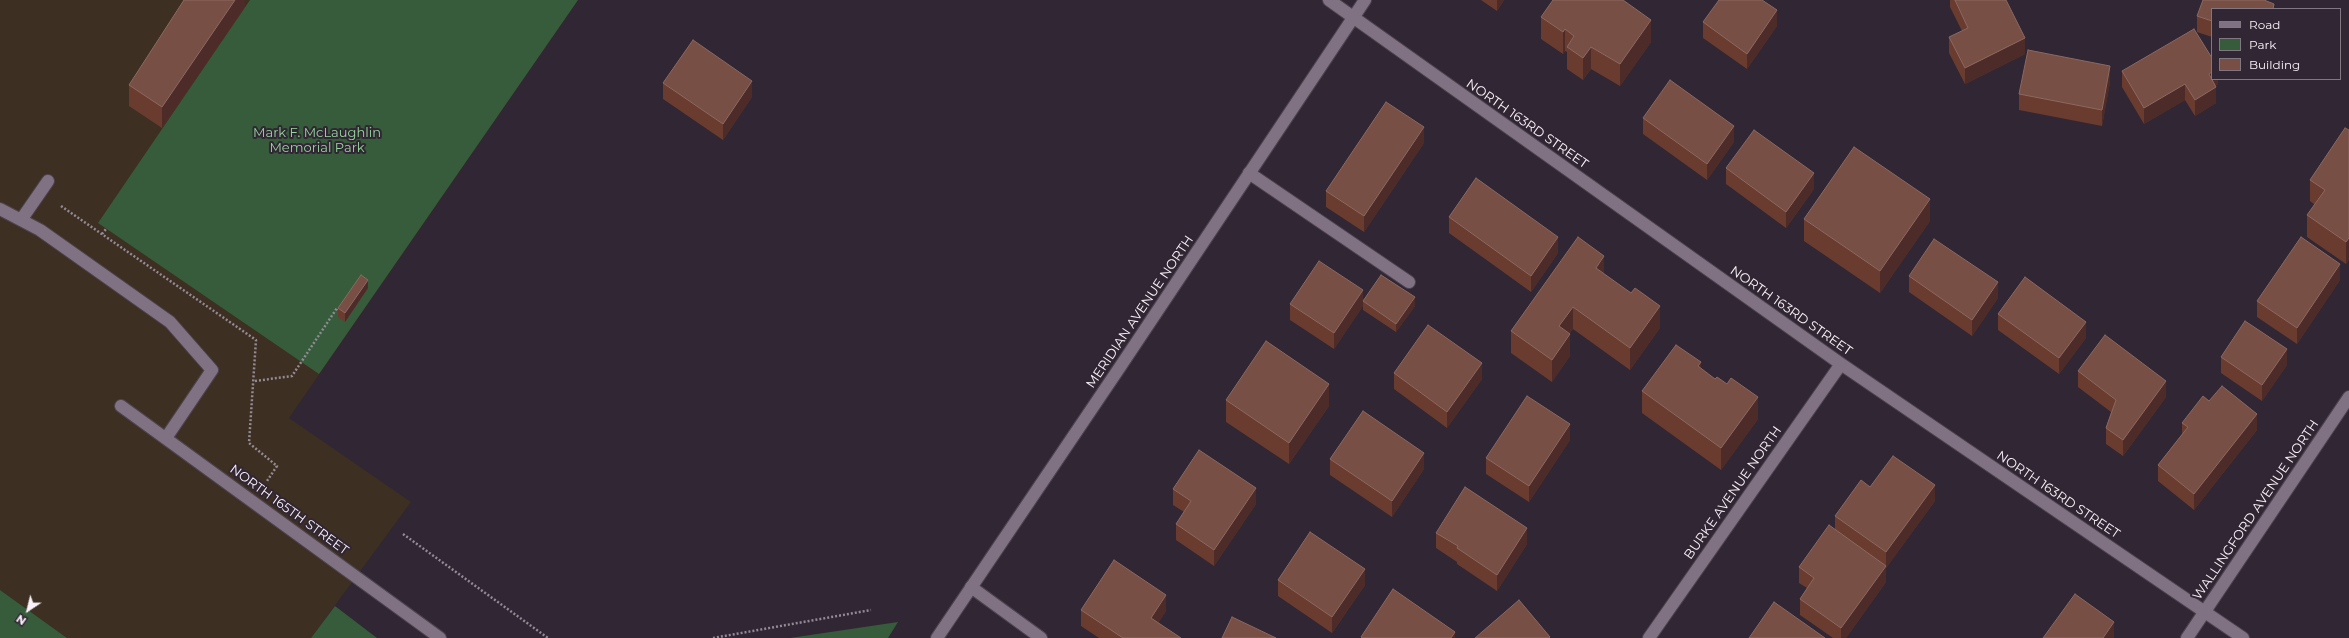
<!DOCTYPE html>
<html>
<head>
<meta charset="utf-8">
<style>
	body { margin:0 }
	#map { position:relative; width:2349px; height:638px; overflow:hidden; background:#312633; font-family:Montserrat,sans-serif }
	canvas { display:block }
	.legend { position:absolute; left:2211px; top:8px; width:130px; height:72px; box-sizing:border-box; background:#312633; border:1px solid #817783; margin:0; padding:5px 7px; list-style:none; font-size:12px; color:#f9f1fa }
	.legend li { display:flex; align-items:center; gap:8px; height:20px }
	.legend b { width:20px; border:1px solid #817783 }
	.north { position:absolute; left:8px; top:590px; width:40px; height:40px; -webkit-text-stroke:3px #312633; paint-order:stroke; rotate:215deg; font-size:11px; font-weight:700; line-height:16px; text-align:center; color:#f9f1fa }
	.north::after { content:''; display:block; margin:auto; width:14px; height:18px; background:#f9f1fa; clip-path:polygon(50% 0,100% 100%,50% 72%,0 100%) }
</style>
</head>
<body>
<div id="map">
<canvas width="2349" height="638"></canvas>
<ul class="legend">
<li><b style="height:5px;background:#807282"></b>Road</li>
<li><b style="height:11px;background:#365c3b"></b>Park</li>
<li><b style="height:11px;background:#784f45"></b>Building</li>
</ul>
<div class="north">N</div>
</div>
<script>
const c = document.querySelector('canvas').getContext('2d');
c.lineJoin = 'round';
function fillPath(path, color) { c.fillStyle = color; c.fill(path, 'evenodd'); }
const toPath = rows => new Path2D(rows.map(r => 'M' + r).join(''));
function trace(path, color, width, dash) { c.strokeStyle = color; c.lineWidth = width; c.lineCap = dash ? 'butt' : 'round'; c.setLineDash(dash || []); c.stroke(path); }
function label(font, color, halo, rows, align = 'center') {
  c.font = font + ' Montserrat,sans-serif'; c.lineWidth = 4; c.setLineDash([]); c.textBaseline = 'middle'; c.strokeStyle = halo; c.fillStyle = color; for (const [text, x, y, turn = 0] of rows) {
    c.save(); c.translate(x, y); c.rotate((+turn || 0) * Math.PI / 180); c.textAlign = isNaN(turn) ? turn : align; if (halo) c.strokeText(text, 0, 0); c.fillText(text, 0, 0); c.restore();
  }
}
fillPath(toPath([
	[0,0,578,0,289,418,411,502,311,638,67,638,0,590]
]), '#3d2f22');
fillPath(toPath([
	[250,0,578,0,319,374,98,223],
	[0,590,67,638,0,638],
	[335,606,377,638,311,638],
	[898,622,888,638,790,638]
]), '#365c3b');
const lane = toPath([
	[1249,173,1409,282],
	[0,209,40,230,170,322,212,370,166,438],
	[21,220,48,181]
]);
const street = toPath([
	[1329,0,1841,364,2243,638],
	[121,406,440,638],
	[971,587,1041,638],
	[1649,638,1841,364],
	[2187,638,2349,397]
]);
const secondary = toPath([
	[937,638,1120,367,1365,0]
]);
trace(lane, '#4f4451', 14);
trace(street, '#4f4451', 14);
trace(secondary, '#4f4451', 14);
trace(toPath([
	[61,206,256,340,249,443,277,466,267,481],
	[102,234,106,229],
	[255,381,292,376,337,308,340,310],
	[403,534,548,638],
	[713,638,871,610]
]), '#938a95', 2.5, [2, 2]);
trace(lane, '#807282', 12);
trace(street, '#807282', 12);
trace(secondary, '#807282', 12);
fillPath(toPath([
	[245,0,245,7,162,128,129,106,129,85],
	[1481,0,1504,0,1497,11],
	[1950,0,2006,0,2025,54,1965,84,1949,53,1949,37,1962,31,1950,7],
	[2203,0,2264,0,2274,4,2274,9,2212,9,2212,37,2197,32,2197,16],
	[1541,17,1651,42,1620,86,1591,69,1583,80,1567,69,1567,52,1565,51,1563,54,1541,39],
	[1703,22,1777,26,1747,69,1703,38],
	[2122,71,2218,79,2218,84,2215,86,2216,103,2195,116,2185,100,2144,124,2122,87],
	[2110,82,2102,126,2019,110,2019,94],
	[663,83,752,97,723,140,663,99],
	[2349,114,2349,260,2346,264,2307,237,2307,215,2315,205,2310,201,2310,180,2349,130],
	[1643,118,1734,142,1707,180,1643,134],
	[1424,143,1364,232,1326,207,1326,191],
	[1726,168,1814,189,1786,228,1726,184],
	[1449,217,1558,253,1531,292,1449,233],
	[1804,219,1930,221,1880,293,1804,241],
	[1604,274,1660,328,1630,370,1573,329,1570,333,1570,356,1552,382,1511,353,1511,331],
	[1909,276,1998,298,1972,336,1909,292],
	[2340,280,2297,344,2257,317,2257,301],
	[368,288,345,322,338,317,338,308],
	[1363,301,1415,306,1396,332,1363,310],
	[1290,304,1363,306,1334,349,1290,320],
	[1998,314,2086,338,2059,374,1998,330],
	[2221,357,2287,365,2262,401,2221,373],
	[1701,369,1715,379,1727,384,1758,419,1721,470,1642,413,1642,391],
	[2078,371,2166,397,2123,456,2106,444,2106,428,2111,412,2078,387],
	[1394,373,1482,379,1447,428,1394,389],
	[1226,400,1329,406,1289,464,1226,422],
	[2209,401,2257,430,2194,510,2158,481,2158,465,2182,434,2182,423],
	[1570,440,1529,502,1486,474,1486,458],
	[1330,459,1424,469,1392,517,1330,475],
	[1870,487,1935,501,1886,568,1886,582,1846,638,1833,638,1800,615,1800,599,1807,588,1799,583,1799,567,1835,530,1835,516],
	[1173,489,1256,504,1214,566,1176,540,1176,524,1184,512,1173,505],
	[1436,533,1527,544,1497,591,1457,564,1457,562,1436,548],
	[1278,580,1365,585,1332,633,1278,596],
	[1081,610,1166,611,1158,623,1181,638,1099,638,1081,626]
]), '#693c2f');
fillPath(toPath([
	[235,0,245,0,245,7,162,128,162,107],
	[1497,0,1504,0,1497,11],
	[1777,10,1777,26,1747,69,1747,54],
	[1651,20,1651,42,1620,86,1620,64],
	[1565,29,1565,51,1563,54,1563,32],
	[2025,38,2025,54,1965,84,1965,68],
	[1591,47,1591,69,1583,80,1583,58],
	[2110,66,2110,82,2102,126,2102,110],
	[2212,72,2212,79,2218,79,2218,84,2209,90,2209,74],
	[752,81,752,97,723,140,723,124],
	[2185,84,2185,100,2144,124,2144,108],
	[2216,87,2216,103,2195,116,2195,100],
	[1734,126,1734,142,1707,180,1707,164],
	[1424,127,1424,143,1364,232,1364,216],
	[1814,173,1814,189,1786,228,1786,212],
	[1930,199,1930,221,1880,293,1880,271],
	[1558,237,1558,253,1531,292,1531,276],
	[2349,238,2349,260,2346,264,2346,242],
	[1604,256,1604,278,1596,268],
	[2340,264,2340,280,2297,344,2297,328],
	[368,280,368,288,345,322,345,313],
	[1998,282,1998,298,1972,336,1972,320],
	[1363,290,1363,306,1334,349,1334,333],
	[1415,297,1415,306,1396,332,1396,324],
	[1660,306,1660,328,1630,370,1630,348],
	[1573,307,1573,329,1559,348,1559,326],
	[2086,322,2086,338,2059,374,2059,358],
	[1570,334,1570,356,1552,382,1552,360],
	[2287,349,2287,365,2262,401,2262,385],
	[1701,362,1701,384,1698,366],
	[1482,363,1482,379,1447,428,1447,412],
	[2166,381,2166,397,2123,456,2123,440],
	[1329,384,1329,406,1289,464,1289,443],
	[1758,397,1758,419,1721,470,1721,448],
	[2257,414,2257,430,2194,510,2194,494],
	[1570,424,1570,440,1529,502,1529,486],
	[1424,453,1424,469,1392,517,1392,501],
	[1935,485,1935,501,1886,568,1886,582,1846,638,1841,638,1841,628,1886,566,1886,552],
	[1256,488,1256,504,1214,566,1214,550],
	[1527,528,1527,544,1497,591,1497,575],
	[1365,569,1365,585,1332,633,1332,617],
	[1166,595,1166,611,1151,633,1151,618],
	[2114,622,2114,638,2103,638],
	[1455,632,1455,638,1451,638]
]), '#4c2b28');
const building = toPath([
	[184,0,235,0,162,107,129,85,184,0],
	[1553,0,1623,0,1651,20,1620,64,1591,47,1583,58,1567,47,1574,36,1565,29,1563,32,1541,17,1553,0],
	[1719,0,1762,0,1777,10,1747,54,1703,22,1719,0],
	[1955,0,2006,0,2025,38,1965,68,1949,37,1968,28,1955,0],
	[2203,0,2264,0,2274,4,2273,9,2212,9,2212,21,2197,16,2203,0],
	[2194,29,2212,58,2212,72,2209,74,2216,87,2195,100,2185,84,2144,108,2122,71,2194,29],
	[693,40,752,81,723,124,663,83,693,40],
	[2028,50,2110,66,2102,110,2019,94,2028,50],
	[1670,80,1734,126,1707,164,1643,118,1670,80],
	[1386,102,1424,127,1364,216,1326,191,1386,102],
	[2345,128,2349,130,2349,238,2346,242,2307,215,2325,190,2310,180,2345,128],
	[1754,130,1814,173,1786,212,1726,168,1754,130],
	[1854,147,1930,199,1880,271,1804,219,1854,147],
	[1476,178,1558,237,1531,276,1449,217,1476,178],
	[1578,237,1604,256,1596,268,1631,293,1635,288,1660,306,1630,348,1573,307,1559,326,1570,334,1552,360,1511,331,1578,237],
	[2301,237,2340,264,2297,328,2257,301,2301,237],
	[1934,239,1998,282,1972,320,1909,276,1934,239],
	[1319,261,1363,290,1334,333,1290,304,1319,261],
	[361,275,368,280,345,313,338,308,361,275],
	[1381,275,1415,297,1396,324,1363,301,1381,275],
	[2025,277,2086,322,2059,358,1998,314,2025,277],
	[2245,321,2287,349,2262,385,2221,357,2245,321],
	[1428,325,1482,363,1447,412,1394,373,1428,325],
	[2105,335,2166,381,2123,440,2106,428,2116,400,2078,371,2105,335],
	[1266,341,1329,384,1289,443,1226,400,1266,341],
	[1676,345,1701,362,1698,366,1715,379,1717,377,1727,384,1731,378,1758,397,1721,448,1642,391,1676,345],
	[2222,386,2257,414,2194,494,2158,465,2188,427,2182,423,2203,396,2209,401,2222,386],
	[1527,396,1570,424,1529,486,1486,458,1527,396],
	[1363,411,1424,453,1392,501,1330,459,1363,411],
	[1199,450,1256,488,1214,550,1176,524,1191,501,1173,489,1199,450],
	[1893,456,1935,485,1886,552,1835,516,1861,480,1870,487,1893,456],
	[1465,487,1527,528,1497,575,1457,548,1458,546,1436,533,1465,487],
	[1829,525,1886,566,1841,628,1800,599,1814,578,1799,567,1829,525],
	[1310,532,1365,569,1332,617,1278,580,1310,532],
	[1114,560,1166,595,1151,618,1181,638,1123,638,1081,610,1114,560],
	[1393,589,1455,632,1451,638,1362,638,1361,637,1393,589],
	[2075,594,2114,622,2103,638,2043,638,2075,594],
	[1519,600,1550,637,1549,638,1475,638,1519,600],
	[1774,602,1825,638,1749,638,1774,602],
	[1232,617,1276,638,1222,638,1232,617]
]);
fillPath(building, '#784f45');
trace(building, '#8c6861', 1);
label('13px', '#f9f1fa', '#312633', [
	["NORTH 163RD STREET",1527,124,35],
	["NORTH 163RD STREET",1791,311,35],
	["MERIDIAN AVENUE NORTH",1140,312,-56],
	["BURKE AVENUE NORTH",1733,493,-55],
	["NORTH 163RD STREET",2058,495,34],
	["NORTH 165TH STREET",289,510,36],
	["WALLINGFORD AVENUE NORTH",2256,510,-56]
]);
label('13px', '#95d69d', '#312633', [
	["Mark F. McLaughlin",317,133],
	["Memorial Park",317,148]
]);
</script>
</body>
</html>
